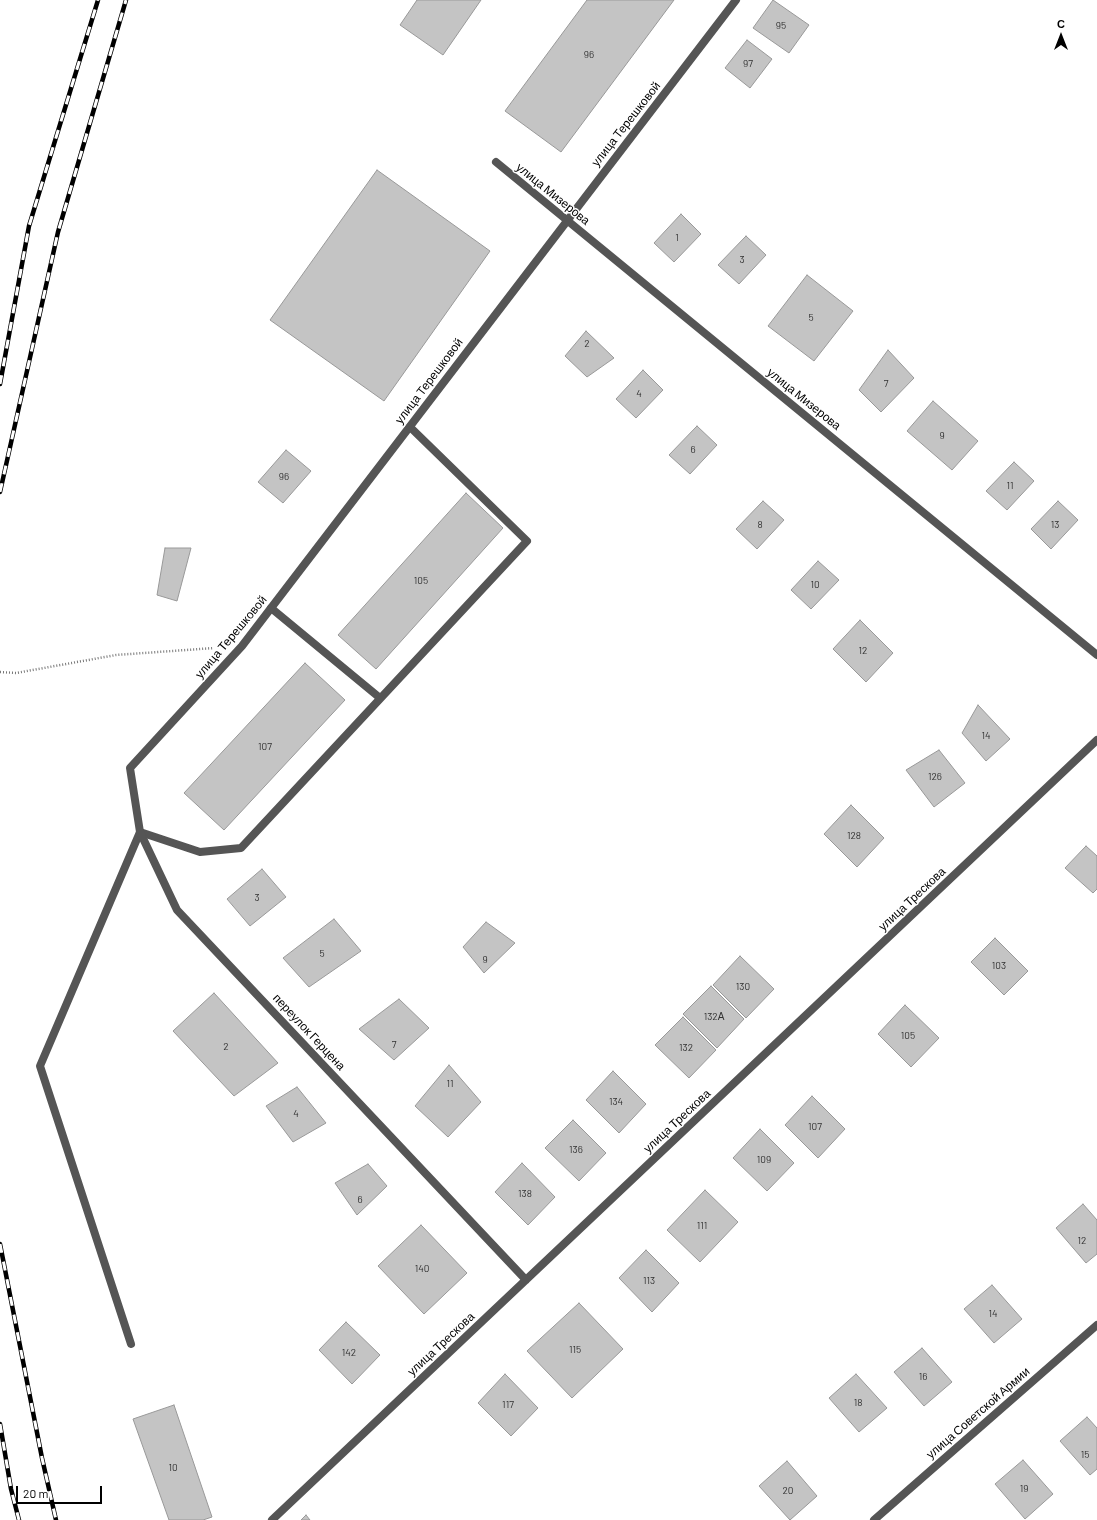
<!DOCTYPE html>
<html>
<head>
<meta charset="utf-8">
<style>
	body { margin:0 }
	#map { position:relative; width:1097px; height:1520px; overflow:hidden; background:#fff; font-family:Barlow,sans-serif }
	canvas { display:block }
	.north { position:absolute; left:1041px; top:16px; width:40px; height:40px; -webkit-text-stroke:3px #fff; paint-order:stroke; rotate:0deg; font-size:11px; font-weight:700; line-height:16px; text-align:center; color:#000 }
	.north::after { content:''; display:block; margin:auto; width:14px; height:18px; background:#000; clip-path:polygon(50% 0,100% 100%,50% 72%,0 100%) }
	.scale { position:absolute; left:16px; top:1486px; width:86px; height:18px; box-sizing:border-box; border:2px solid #000; border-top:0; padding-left:5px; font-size:12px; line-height:14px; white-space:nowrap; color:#000; -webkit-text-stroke:3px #fff; paint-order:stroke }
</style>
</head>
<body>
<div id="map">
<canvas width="1097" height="1520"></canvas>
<div class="north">С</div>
<div class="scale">20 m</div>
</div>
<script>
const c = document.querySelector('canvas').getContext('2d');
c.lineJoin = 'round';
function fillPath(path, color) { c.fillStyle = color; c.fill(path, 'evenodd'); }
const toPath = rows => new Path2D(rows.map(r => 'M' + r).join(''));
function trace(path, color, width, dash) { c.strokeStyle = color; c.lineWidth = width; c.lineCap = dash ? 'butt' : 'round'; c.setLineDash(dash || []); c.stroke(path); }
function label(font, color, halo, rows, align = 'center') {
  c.font = font + ' Barlow,sans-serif'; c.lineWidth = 3; c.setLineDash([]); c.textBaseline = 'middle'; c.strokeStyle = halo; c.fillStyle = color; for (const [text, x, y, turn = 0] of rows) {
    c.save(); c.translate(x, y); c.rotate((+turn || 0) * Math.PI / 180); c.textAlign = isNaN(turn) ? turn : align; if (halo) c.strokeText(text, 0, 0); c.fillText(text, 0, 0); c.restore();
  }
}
const building = toPath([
	[417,0,481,0,443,55,400,25,417,0],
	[587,0,674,0,561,152,505,111,587,0],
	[773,0,809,25,789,53,753,28,773,0],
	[747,40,772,59,750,88,725,68,747,40],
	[377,170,490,251,384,401,270,320,377,170],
	[681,214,701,234,674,262,654,243,681,214],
	[746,236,766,255,739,284,718,265,746,236],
	[807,275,853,311,814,361,768,326,807,275],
	[586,331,614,358,587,377,565,356,586,331],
	[888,350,914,378,881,412,859,390,888,350],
	[643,370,663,390,636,418,616,399,643,370],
	[933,401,978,441,952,470,907,431,933,401],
	[697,426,717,445,690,474,669,455,697,426],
	[286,450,311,471,283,503,258,482,286,450],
	[1014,462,1034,481,1007,510,986,491,1014,462],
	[466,493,503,528,376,669,338,635,466,493],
	[763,501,784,520,757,549,736,529,763,501],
	[1058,501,1078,520,1051,549,1031,529,1058,501],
	[165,548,191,548,177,601,157,595,165,548],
	[818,561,839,580,811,609,791,590,818,561],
	[860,620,893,653,866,682,833,649,860,620],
	[305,663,345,700,224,830,184,793,305,663],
	[978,705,1010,739,986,761,962,733,978,705],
	[939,750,965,783,934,807,906,770,939,750],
	[851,805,884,838,857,867,824,834,851,805],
	[1086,846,1097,856,1097,889,1093,893,1065,868,1086,846],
	[262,869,286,897,250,926,227,899,262,869],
	[334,919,361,951,309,987,283,958,334,919],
	[486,922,515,943,484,973,463,947,486,922],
	[995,938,1028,971,1004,995,971,962,995,938],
	[740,956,774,989,746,1018,713,985,740,956],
	[711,986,744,1019,717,1048,683,1014,711,986],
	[214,993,278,1063,234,1096,173,1031,214,993],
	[399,999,429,1028,394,1060,359,1029,399,999],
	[905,1005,939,1038,911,1067,878,1034,905,1005],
	[683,1017,716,1050,689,1078,655,1045,683,1017],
	[449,1065,481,1102,448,1137,415,1106,449,1065],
	[613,1071,646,1104,619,1133,586,1100,613,1071],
	[297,1087,326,1123,293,1142,266,1106,297,1087],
	[812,1096,845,1129,818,1158,785,1125,812,1096],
	[573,1120,606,1153,579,1181,545,1148,573,1120],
	[760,1129,794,1163,767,1191,733,1158,760,1129],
	[522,1163,555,1197,528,1225,495,1192,522,1163],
	[368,1164,387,1186,357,1215,335,1183,368,1164],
	[705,1190,738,1222,700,1262,667,1230,705,1190],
	[1083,1204,1097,1220,1097,1254,1086,1263,1056,1228,1083,1204],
	[421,1225,467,1273,424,1314,378,1266,421,1225],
	[646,1250,679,1283,652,1312,619,1278,646,1250],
	[992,1285,1022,1319,994,1343,964,1309,992,1285],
	[579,1303,623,1349,572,1398,527,1351,579,1303],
	[346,1322,380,1355,352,1384,319,1350,346,1322],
	[922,1348,952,1382,924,1406,894,1372,922,1348],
	[505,1374,538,1408,511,1436,478,1403,505,1374],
	[856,1374,887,1408,859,1432,829,1398,856,1374],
	[174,1405,212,1517,203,1520,169,1520,133,1419,174,1405],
	[1087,1417,1097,1428,1097,1469,1090,1475,1060,1441,1087,1417],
	[1023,1460,1053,1494,1025,1519,995,1484,1023,1460],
	[787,1461,817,1496,790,1520,759,1486,787,1461],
	[306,1515,310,1520,301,1520,306,1515]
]);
fillPath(building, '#c4c4c4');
trace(building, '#999', 1);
trace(toPath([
	[0,672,16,673,116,655,214,648]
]), '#777', 2.5, [1, 2]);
trace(toPath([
	[271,608,380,698],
	[131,1344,40,1066,140,832,200,852,241,848,527,541,410,427]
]), '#555', 8);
trace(toPath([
	[496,162,1097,655],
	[526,1280,177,910,140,832,130,768,242,646,736,0],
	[272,1520,1097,740],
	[874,1520,1097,1325]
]), '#555', 8);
const rail = toPath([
	[0,384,29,226,98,0],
	[0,492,58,232,126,0],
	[0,1244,42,1458,56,1520],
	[0,1424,11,1489,19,1520]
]);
trace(rail, '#000', 4.5);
trace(rail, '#fff', 3, [9]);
label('10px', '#313131', null, [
	["95",781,26],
	["96",589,55],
	["97",748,64],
	["1",677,238],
	["3",742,260],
	["5",811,318],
	["2",587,344],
	["7",886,384],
	["4",639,394],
	["9",942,436],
	["6",693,450],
	["96",284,477],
	["11",1010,486],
	["8",760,525],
	["13",1055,525],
	["105",421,581],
	["10",815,585],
	["12",863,651],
	["14",986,736],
	["107",265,747],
	["126",935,777],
	["128",854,836],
	["3",257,898],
	["5",322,954],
	["9",485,960],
	["103",999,966],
	["130",743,987],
	["132А",714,1017],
	["105",908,1036],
	["7",394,1045],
	["2",226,1047],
	["132",686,1048],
	["11",450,1084],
	["134",616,1102],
	["4",296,1114],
	["107",815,1127],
	["136",576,1150],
	["109",764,1160],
	["138",525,1194],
	["6",360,1200],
	["111",702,1226],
	["12",1082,1241],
	["140",422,1269],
	["113",649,1281],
	["14",993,1314],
	["115",575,1350],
	["142",349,1353],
	["16",923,1377],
	["18",858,1403],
	["117",508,1405],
	["15",1085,1455],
	["10",173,1468],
	["19",1024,1489],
	["20",788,1491]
]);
label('12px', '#000', '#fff', [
	["улица Терешковой",626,124,-52],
	["улица Мизерова",553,194,39],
	["улица Терешковой",429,381,-53],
	["улица Мизерова",804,399,39],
	["улица Терешковой",231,637,-50],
	["улица Трескова",912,899,-43],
	["переулок Герцена",309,1032,47],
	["улица Трескова",677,1121,-43],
	["улица Трескова",441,1344,-43],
	["улица Советской Армии",978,1413,-41]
]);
</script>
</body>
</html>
